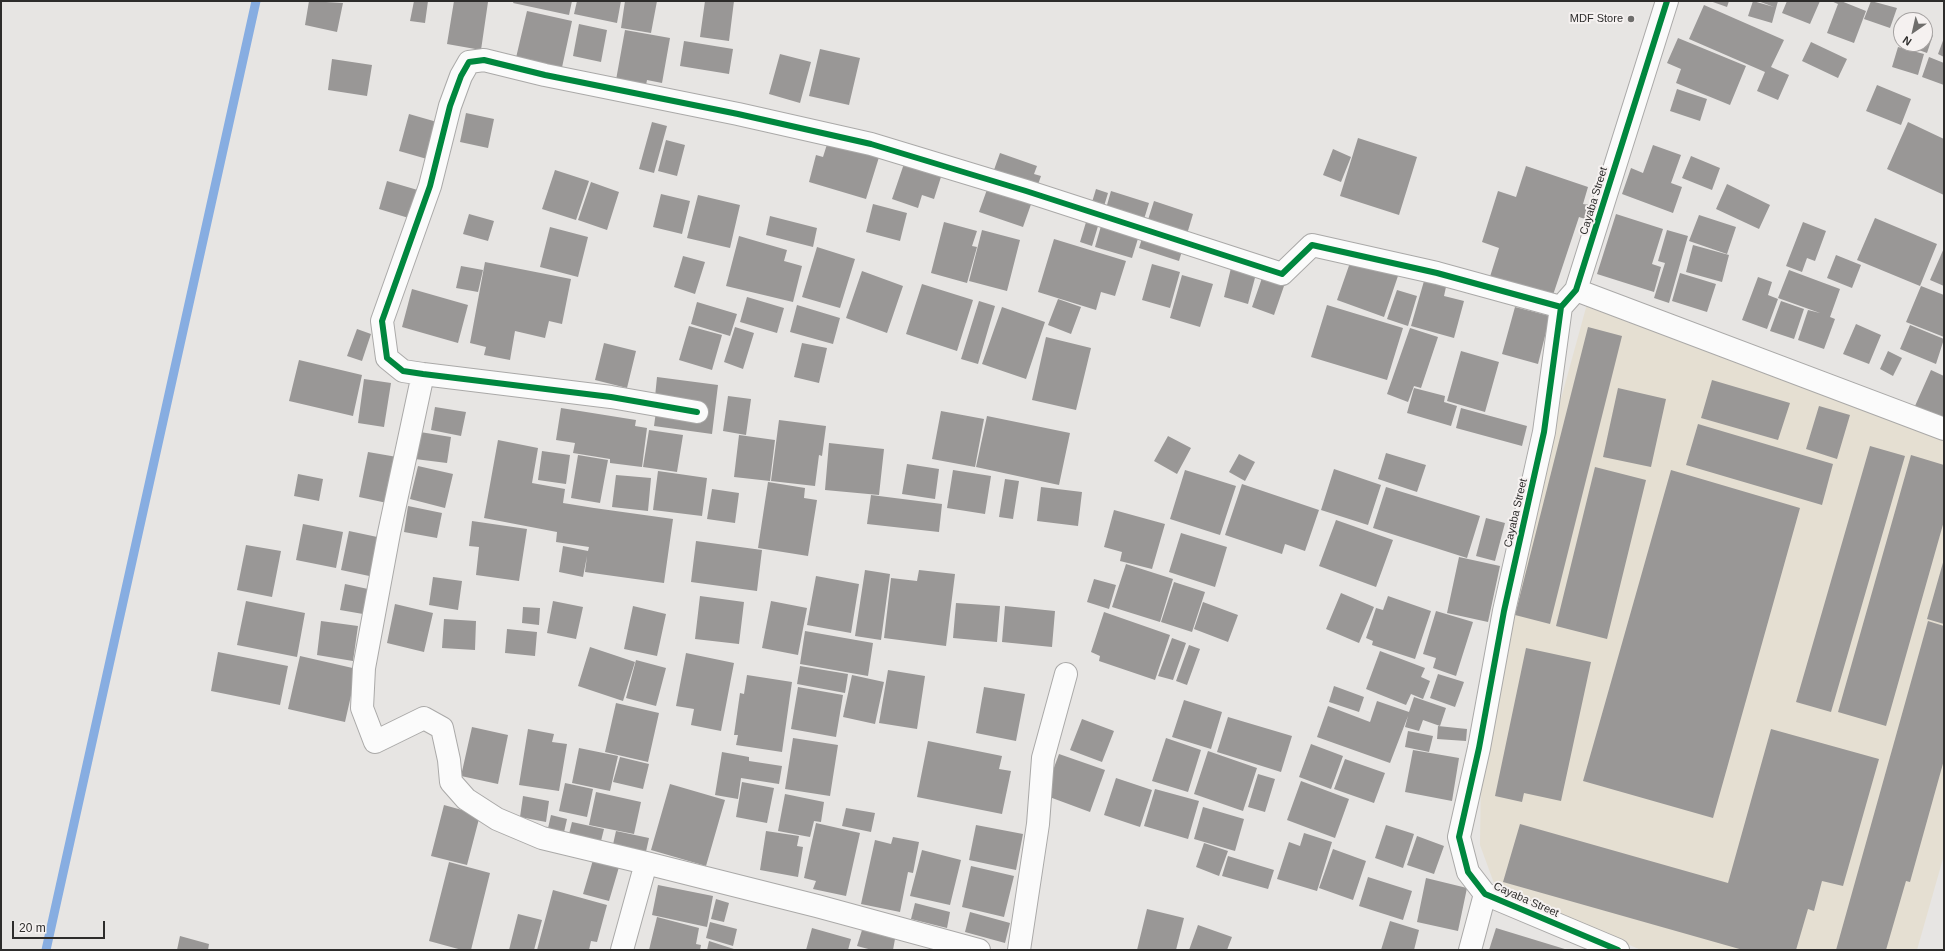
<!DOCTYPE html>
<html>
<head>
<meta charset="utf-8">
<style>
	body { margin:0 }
	#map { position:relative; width:1945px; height:951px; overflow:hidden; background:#e7e5e3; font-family:Helvetica,sans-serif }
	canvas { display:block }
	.frame { position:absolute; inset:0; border:2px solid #2d2c2b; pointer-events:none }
	.north { position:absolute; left:1893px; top:12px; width:40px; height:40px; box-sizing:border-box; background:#f5f1f0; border:1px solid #a5a2a1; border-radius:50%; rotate:214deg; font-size:11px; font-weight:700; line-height:16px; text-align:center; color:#2d2c2b }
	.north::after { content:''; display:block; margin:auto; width:14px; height:18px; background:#6e6d6b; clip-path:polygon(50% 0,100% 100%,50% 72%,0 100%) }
	.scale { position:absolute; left:12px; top:921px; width:93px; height:18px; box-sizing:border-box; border:2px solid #2d2c2b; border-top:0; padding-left:5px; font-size:12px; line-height:14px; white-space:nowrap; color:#2d2c2b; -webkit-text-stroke:3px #f5f1f0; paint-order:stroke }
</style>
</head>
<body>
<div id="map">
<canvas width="1945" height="951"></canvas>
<div class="frame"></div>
<div class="north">N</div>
<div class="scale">20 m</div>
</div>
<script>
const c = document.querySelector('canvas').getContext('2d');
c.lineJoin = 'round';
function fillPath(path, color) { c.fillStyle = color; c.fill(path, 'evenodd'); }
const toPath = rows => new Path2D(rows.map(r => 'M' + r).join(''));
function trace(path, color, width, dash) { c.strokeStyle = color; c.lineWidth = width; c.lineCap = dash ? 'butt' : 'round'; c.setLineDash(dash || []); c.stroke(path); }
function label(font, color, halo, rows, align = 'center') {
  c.font = font + ' Helvetica,sans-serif'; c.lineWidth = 4; c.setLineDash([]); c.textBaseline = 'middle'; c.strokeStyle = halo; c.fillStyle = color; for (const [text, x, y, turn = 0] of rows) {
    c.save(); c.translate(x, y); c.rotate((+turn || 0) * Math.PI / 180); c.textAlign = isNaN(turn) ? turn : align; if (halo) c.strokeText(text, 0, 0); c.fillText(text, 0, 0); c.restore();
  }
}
fillPath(toPath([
	[1587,304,1944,440,1944,855,1917,950,1641,950,1495,886,1480,845,1481,776,1523,537]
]), '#e5dfd2');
trace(toPath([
	[46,950,256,1]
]), '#87ade1', 9);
fillPath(toPath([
	[309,1,343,3,337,32,305,25],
	[414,1,428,1,425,23,410,21],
	[454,1,488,2,481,50,447,44],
	[514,1,572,1,569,15,513,3],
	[577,1,621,1,617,23,574,14],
	[625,1,657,1,651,33,621,28],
	[705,1,734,1,729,41,700,37],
	[1710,1,1729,1,1727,7],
	[1753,1,1774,7,1758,1,1778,1,1772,23,1748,16],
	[1787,1,1820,1,1810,24,1782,13],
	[1831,1,1841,1,1866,11,1854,43,1827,33,1838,4],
	[1871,1,1897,8,1890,28,1864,19],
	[1704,5,1784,40,1771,67,1789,75,1778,100,1757,91,1765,72,1689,39],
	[527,11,572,21,561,72,515,62],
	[579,24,607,30,601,62,573,56],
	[625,30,670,38,662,83,647,80,646,85,616,80],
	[1925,32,1933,35,1927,53,1902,44,1925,44],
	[1678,38,1746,66,1730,105,1676,83,1681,69,1667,63],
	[1944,38,1944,57,1938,54],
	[684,41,733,49,729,74,680,66],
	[1811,42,1847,59,1838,78,1802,61],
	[1898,47,1924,54,1918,75,1892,67],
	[820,49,860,58,849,105,809,96],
	[780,54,811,62,800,103,769,94],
	[1929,57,1944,63,1944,85,1922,77],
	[332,59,372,65,367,96,328,90],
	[1877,85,1911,99,1901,125,1866,111],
	[1677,89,1707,99,1700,121,1670,111],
	[466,113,494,119,488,148,460,142],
	[409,114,437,122,427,159,399,151],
	[652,122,667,126,654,173,639,169],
	[1908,122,1944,139,1944,195,1887,169],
	[829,138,880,154,866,199,809,182,816,155,823,157],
	[1358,138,1417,157,1399,215,1340,196],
	[666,140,685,145,677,176,658,171],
	[1653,145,1681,155,1671,183,1682,187,1673,213,1622,194,1631,168,1643,173],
	[910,146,947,158,934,199,922,195,918,208,892,199],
	[1333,149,1351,157,1341,182,1323,175],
	[1000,153,1037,166,1034,174,1041,176,1023,227,979,212],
	[1691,156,1720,168,1712,190,1682,178],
	[1526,166,1588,187,1583,204,1590,205,1585,219,1579,217,1550,304,1488,283,1499,248,1482,242,1498,191,1516,197],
	[555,170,589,181,576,220,542,209],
	[387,181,421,191,412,219,379,209],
	[591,182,619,192,607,230,578,220],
	[1727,184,1770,205,1759,229,1716,209],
	[1096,189,1108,193,1092,246,1080,242],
	[1111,191,1149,203,1132,258,1095,247],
	[661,194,690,201,682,234,653,227],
	[698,195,740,205,730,248,687,238],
	[1154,201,1193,214,1179,261,1139,248],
	[873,204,907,213,900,241,866,232],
	[469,214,494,221,488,241,463,234],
	[1616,214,1663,229,1652,264,1661,267,1654,292,1597,274],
	[1699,215,1736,227,1727,254,1689,241],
	[770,216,817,228,813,247,766,235],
	[1875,218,1937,244,1920,286,1857,260],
	[944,222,977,231,972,246,977,247,967,283,931,273],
	[1803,222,1826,231,1815,261,1807,258,1802,272,1786,266],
	[550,227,588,237,578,277,540,267],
	[982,230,1020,240,1007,291,969,281],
	[1667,230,1688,236,1669,303,1654,298,1665,263,1658,261],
	[739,236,787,250,784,261,802,266,793,302,726,286],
	[1054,239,1126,261,1115,296,1101,292,1096,310,1038,292],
	[1693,245,1729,255,1722,282,1686,272],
	[817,247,855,259,840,308,802,297],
	[1944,248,1944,286,1930,280],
	[1836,255,1861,265,1852,288,1827,278],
	[683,256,705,262,695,294,674,287],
	[1352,257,1399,273,1384,317,1337,300],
	[485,262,571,279,562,324,549,321,545,338,515,331,510,360,484,355,486,347,470,343],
	[1152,264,1180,272,1170,308,1142,300],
	[461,266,483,270,478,292,456,288],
	[1231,268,1256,274,1248,304,1224,297],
	[1789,270,1840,289,1830,317,1835,319,1824,349,1798,340,1808,310,1820,313,1778,298],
	[862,271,903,286,887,333,846,318],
	[1680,273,1716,284,1707,312,1672,301],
	[1182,275,1213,284,1200,327,1170,318],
	[1758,277,1772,282,1768,295,1778,299,1767,329,1742,320],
	[1262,278,1284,286,1274,315,1252,307],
	[1424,281,1446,287,1444,296,1464,301,1454,338,1411,326],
	[922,284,973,300,957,351,906,334],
	[1921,286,1944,295,1944,337,1906,322],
	[412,289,468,305,458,343,402,327],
	[1397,290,1417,296,1408,326,1387,319],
	[747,297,784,308,777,333,740,322],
	[1058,299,1081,307,1071,334,1048,325],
	[979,301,995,306,978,364,961,359],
	[1781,301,1804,309,1794,339,1770,331],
	[697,302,737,314,730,336,691,324],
	[797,305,840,318,833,344,790,332],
	[1327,305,1403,328,1387,380,1311,357],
	[1002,307,1045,322,1026,379,982,364],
	[1515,307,1550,316,1538,364,1502,354],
	[1856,324,1881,335,1869,364,1843,354],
	[1910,325,1944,339,1936,364,1900,349],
	[689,326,722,335,712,370,679,360],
	[735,327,754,333,743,369,724,362],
	[1588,327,1622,336,1550,624,1515,615],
	[1410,328,1438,337,1421,388,1414,386,1408,402,1387,394],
	[357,329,371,334,362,361,347,356],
	[1046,337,1091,348,1076,410,1032,400],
	[604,343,636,351,627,388,595,380],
	[802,343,827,348,819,383,794,377],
	[1461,351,1499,362,1485,412,1447,401],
	[1888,351,1902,358,1893,376,1880,369],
	[299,360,362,375,353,416,289,401],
	[1931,370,1944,376,1944,415,1942,419,1915,406],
	[657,377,718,385,712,434,654,426,658,397,655,397],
	[364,379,391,383,384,427,358,423],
	[1712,380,1790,403,1778,440,1701,418],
	[1414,388,1445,396,1444,402,1457,406,1451,426,1407,413],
	[1618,388,1666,399,1651,467,1603,457],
	[728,396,751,399,746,435,723,431],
	[1819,406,1850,415,1837,459,1806,449],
	[435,407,466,412,461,436,431,430],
	[561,408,636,420,635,426,647,428,642,467,610,463,610,459,573,453,575,443,556,440],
	[1461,408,1527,426,1522,446,1456,428],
	[941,411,984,419,975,467,932,459],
	[987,416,1070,433,1059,485,976,467],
	[779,420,826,426,822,456,819,455,815,486,771,481],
	[1698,424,1833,464,1822,505,1686,465],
	[649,430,683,435,677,472,643,467],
	[420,432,451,437,447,463,415,459],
	[739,435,775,440,770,481,734,477],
	[1168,436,1191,448,1177,474,1154,461],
	[498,440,538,448,532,483,565,489,563,503,594,508,589,543,594,508,673,519,664,583,585,572,587,556,583,577,559,572,563,546,588,551,589,547,556,542,557,532,484,518],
	[829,443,884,449,879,495,825,490],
	[1870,446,1905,456,1831,712,1796,702],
	[542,451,570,455,566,484,538,480],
	[368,452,397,457,387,503,359,497],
	[1386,453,1426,465,1417,492,1378,479],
	[1239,454,1255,462,1245,481,1229,472],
	[578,455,608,460,600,503,571,498],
	[1911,455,1944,465,1944,521,1886,726,1838,712],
	[907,464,939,469,935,499,902,494],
	[418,466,453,474,445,508,410,499],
	[1595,467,1646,480,1607,639,1556,626],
	[1334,469,1381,485,1368,525,1321,510],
	[953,470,991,476,985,514,947,508],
	[1185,470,1236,486,1220,535,1170,519],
	[1671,470,1800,508,1713,818,1583,781],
	[658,471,707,478,702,516,653,510],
	[298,474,323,479,319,501,294,496],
	[616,475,651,478,648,511,612,507],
	[1005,479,1019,481,1013,519,999,517],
	[768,482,805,488,804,498,817,500,808,556,758,548],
	[1242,484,1319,510,1305,551,1285,544,1282,554,1225,535],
	[1041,487,1082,492,1078,526,1037,521],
	[1386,487,1480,516,1467,558,1373,528],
	[712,489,739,493,735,523,707,519],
	[871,495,942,504,939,532,867,524],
	[408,506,442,513,437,538,404,532],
	[1114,510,1165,524,1152,569,1120,561,1122,552,1104,547],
	[1486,518,1505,523,1495,561,1476,556],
	[1336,520,1393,540,1376,587,1319,566],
	[472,521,527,529,519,581,476,575,479,547,469,546],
	[303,524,343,532,336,568,296,560],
	[349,531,382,538,374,577,341,570],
	[1181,533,1227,547,1215,587,1169,572],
	[696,541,762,550,757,591,691,582],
	[246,545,281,551,272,597,237,590],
	[1459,557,1500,566,1488,622,1447,613],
	[1944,559,1944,624,1927,619],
	[1126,564,1173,579,1160,622,1112,607],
	[865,570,890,574,881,640,855,636],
	[919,570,955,574,946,646,884,638,891,578,917,581],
	[816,576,859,584,851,633,807,625],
	[433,577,462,581,458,610,429,605],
	[1094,579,1116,585,1109,609,1087,602],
	[1174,582,1205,592,1192,632,1161,622],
	[345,584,368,589,363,614,340,610],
	[1341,593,1374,607,1359,643,1326,629],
	[700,596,744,602,739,644,695,639],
	[1388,596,1431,611,1415,659,1372,645,1373,641,1366,638,1376,608,1383,610],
	[246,601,305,613,297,657,237,645],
	[553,601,583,607,576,639,547,633],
	[771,601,807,608,798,655,762,648],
	[1203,602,1238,615,1228,642,1194,629],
	[956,603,1000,606,997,642,953,638],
	[395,604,433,613,424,652,387,643],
	[633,606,666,614,657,656,624,649],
	[1005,606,1055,611,1052,647,1002,642],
	[523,607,540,608,539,625,522,623],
	[1436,611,1473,622,1456,676,1433,668,1436,658,1423,654],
	[1104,612,1170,635,1155,680,1099,661,1100,656,1091,652],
	[444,619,476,621,475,650,442,648],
	[321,621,358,626,353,661,317,655],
	[1928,621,1944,626,1944,760,1910,882,1906,881,1886,950,1836,950],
	[507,629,537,632,535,656,505,653],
	[805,631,873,643,868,676,800,664],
	[1172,638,1186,643,1173,680,1158,676],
	[1189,645,1200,649,1187,685,1176,681],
	[590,647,635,662,623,701,578,686],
	[1526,648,1591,662,1561,801,1524,793,1522,802,1495,796],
	[1380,651,1425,668,1421,677,1430,681,1423,699,1411,694,1406,705,1366,689],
	[218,652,288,666,280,705,211,691],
	[686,653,734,663,721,731,691,725,694,709,676,706],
	[300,656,357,669,345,722,288,709],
	[636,660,666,668,656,706,626,698],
	[800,666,848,674,845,693,797,684],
	[888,670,925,676,917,729,879,723],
	[1438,674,1464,682,1455,707,1430,698],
	[747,675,792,682,782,752,736,745,738,735,734,735,740,693,744,694],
	[852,675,884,682,875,724,843,717],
	[1334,686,1364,697,1359,712,1329,702],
	[798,687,843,695,836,737,791,729],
	[984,687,1025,694,1016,741,976,733],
	[1414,697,1446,708,1440,726,1423,720,1419,731,1405,727,1408,716,1390,763,1317,737,1328,706,1370,722,1377,701,1409,712],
	[1184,700,1222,712,1211,749,1172,737],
	[616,703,659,713,648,762,605,752],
	[1228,717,1292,736,1281,772,1217,752],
	[1082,719,1114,731,1102,762,1070,750],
	[1438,726,1467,729,1466,741,1437,739],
	[472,727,508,735,498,784,461,776],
	[528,729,554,734,552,742,567,744,559,791,519,785],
	[1771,729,1879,759,1843,886,1822,881,1814,911,1808,909,1796,950,1743,950,1503,882,1520,824,1728,883],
	[1408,731,1433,736,1429,752,1405,747],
	[793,738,838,745,830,796,785,789],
	[1166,738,1201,750,1188,792,1152,781],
	[928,741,1002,756,999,769,1011,771,1002,814,917,797],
	[1311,744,1343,756,1331,789,1299,777],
	[579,748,618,756,610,791,572,783],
	[1413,750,1459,758,1452,801,1405,792],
	[1208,751,1257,768,1243,811,1194,794],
	[722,752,749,757,749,761,782,766,779,784,741,778,738,799,715,795],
	[1059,754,1105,770,1090,812,1044,795],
	[620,757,649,764,643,789,613,782],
	[1345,759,1385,773,1374,803,1334,789],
	[1258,774,1275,779,1265,812,1248,807],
	[1116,778,1152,790,1140,827,1104,815],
	[1301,781,1349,799,1335,838,1287,820],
	[742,782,774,788,767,823,736,817],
	[565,783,593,789,587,817,559,811],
	[670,784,725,800,706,866,651,850],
	[1155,789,1199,801,1188,839,1144,826],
	[596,792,641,802,634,834,589,825],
	[785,794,824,802,821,822,814,821,810,837,778,831],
	[523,796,549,801,546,822,520,817],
	[444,805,480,815,467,865,431,856],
	[1203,807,1244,819,1235,851,1194,839],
	[846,808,875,813,871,832,842,826],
	[551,815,567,819,562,841,546,837],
	[572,822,604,829,599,849,567,842],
	[816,823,860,833,846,896,813,889,816,881,804,878],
	[976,825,1023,834,1016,870,969,860],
	[1386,825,1414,834,1403,868,1375,858],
	[616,831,649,838,645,856,612,849],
	[766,831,799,836,797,846,803,847,798,877,760,870],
	[1304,833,1332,842,1317,891,1277,879,1289,842,1300,846],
	[1417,836,1444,846,1434,874,1407,865],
	[893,837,919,842,913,873,908,872,900,912,861,904,875,840,891,844],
	[1204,843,1228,851,1219,876,1196,867],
	[1333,849,1366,861,1353,900,1319,888],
	[922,850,961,860,950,905,910,896],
	[1228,856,1274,870,1268,889,1222,876],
	[593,860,619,867,609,901,583,894],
	[449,862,490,873,471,950,462,950,429,941],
	[971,866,1014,876,1004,917,962,907],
	[1368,877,1412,891,1403,920,1359,906],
	[1426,878,1467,888,1458,931,1417,922],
	[658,885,713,896,707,927,652,915],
	[553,890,607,905,597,942,591,941,589,950,537,950],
	[716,899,729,903,724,922,711,919],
	[915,903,950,912,947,928,911,919],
	[1147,909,1184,918,1176,950,1137,950],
	[970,912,1010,923,1005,943,965,932],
	[518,914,542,920,534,950,509,950],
	[657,917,699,928,696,944,701,945,700,950,649,950],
	[1390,921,1419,930,1414,950,1381,950],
	[710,922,737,929,733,946,706,938],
	[1198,925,1232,937,1227,950,1189,950],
	[812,928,851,939,848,950,806,950],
	[1496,928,1568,950,1489,950],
	[862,930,895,939,893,950,872,950,857,946],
	[180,936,209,944,208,950,177,950],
	[709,941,737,950,707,950]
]), '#999796');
const minor = toPath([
	[1576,290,1944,429],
	[423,374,389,533,364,668,362,708,375,742,424,718,442,728,449,760,451,782,466,799,497,819,542,838,646,863],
	[697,412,611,397,423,374,403,371,387,358,382,321,430,186,450,106,461,76,469,62,484,60,545,75,738,114,871,144,1026,191,1282,274,1312,245,1437,273,1561,307],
	[622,950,646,863,817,906,979,950],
	[1019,950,1038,824,1043,758,1066,674],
	[1470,950,1485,894],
	[1618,950,1485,894,1468,872,1459,837,1479,748,1504,611,1544,432,1561,307,1576,290,1667,1]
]);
trace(minor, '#aaa9a8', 24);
trace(minor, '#fbfbfb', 22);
trace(toPath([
	[697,412,611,397,423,374,403,371,387,358,382,321,430,186,450,106,461,76,469,62,484,60,545,75,738,114,871,144,1026,191,1282,274,1312,245,1437,273,1561,307],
	[1618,950,1485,894,1468,872,1459,837,1479,748,1504,611,1544,432,1561,307,1576,290,1667,1]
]), '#00873e', 6);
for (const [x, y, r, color] of [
	[1631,19,4,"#6e6d6b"]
]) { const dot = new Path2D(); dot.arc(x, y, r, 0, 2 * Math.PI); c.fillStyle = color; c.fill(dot); trace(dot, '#f5f1f0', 1.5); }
label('11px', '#2d2c2b', '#f5f1f0', [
	["MDF Store",1623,19]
], 'right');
label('11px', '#2d2c2b', '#f5f1f0', [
	["Cayaba Street",1594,201,-73],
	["Cayaba Street",1516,513,-77],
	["Cayaba Street",1526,900,24]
]);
</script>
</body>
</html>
